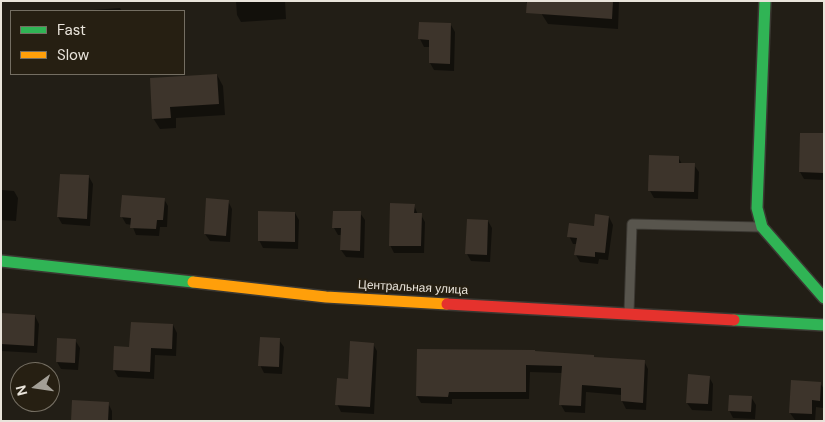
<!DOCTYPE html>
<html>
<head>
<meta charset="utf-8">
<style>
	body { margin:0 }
	#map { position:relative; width:825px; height:422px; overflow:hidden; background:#221e16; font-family:"DM Sans",sans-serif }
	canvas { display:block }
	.frame { position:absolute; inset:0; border:2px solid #e9e4db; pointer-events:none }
	.legend { position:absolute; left:10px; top:10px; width:175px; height:65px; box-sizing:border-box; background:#261f12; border:1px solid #746e62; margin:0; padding:6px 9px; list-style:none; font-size:15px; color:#e9e4db }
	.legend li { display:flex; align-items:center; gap:10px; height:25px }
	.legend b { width:25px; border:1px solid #746e62 }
	.north { position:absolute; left:10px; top:362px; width:50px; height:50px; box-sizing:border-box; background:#261f12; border:1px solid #746e62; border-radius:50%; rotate:256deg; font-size:14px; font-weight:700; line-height:20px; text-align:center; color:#e9e4db }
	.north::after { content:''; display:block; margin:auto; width:18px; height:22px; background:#a39f96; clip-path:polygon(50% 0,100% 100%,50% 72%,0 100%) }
</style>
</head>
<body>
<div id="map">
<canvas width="825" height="422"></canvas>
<div class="frame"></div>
<ul class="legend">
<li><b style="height:6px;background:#30b455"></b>Fast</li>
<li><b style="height:6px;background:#ff9f0a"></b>Slow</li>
</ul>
<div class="north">N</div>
</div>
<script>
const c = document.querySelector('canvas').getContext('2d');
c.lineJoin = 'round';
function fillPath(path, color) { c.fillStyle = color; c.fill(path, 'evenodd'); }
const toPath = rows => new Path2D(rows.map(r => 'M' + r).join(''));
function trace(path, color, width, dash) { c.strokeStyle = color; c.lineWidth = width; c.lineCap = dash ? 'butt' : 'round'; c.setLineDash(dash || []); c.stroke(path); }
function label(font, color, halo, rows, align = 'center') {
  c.font = font + ' "DM Sans",sans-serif'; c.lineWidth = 4; c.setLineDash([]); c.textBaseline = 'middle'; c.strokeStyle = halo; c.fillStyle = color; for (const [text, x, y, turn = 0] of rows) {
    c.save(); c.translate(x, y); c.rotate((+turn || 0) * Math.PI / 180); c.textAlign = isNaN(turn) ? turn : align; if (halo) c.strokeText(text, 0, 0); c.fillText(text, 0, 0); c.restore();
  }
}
fillPath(toPath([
	[236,1,285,1,286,19,241,22,237,15],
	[619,1,618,29,548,24,541,13,532,13,526,2],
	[120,8,122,11,94,11,93,10],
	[451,25,455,32,454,71,434,70,430,63,431,47,424,47,420,39],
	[217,75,223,86,225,115,176,118,176,128,160,129,153,118,151,79],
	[824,134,824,180,804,179,800,172],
	[678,157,682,164,694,165,699,172,698,199,654,198,650,191],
	[89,177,93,184,90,226,62,224,58,217],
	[1,190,14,191,18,198,16,221,1,220],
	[164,199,168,206,167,227,160,227,159,236,136,235,132,225,126,224,122,217],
	[228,201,232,209,230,242,210,241,205,234],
	[414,205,418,215,421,215,425,222,424,253,394,253,390,245],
	[295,213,299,220,298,249,263,248,259,240],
	[360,213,365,220,364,258,346,257,341,250,342,235,338,235,334,228],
	[609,217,613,225,608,260,599,259,598,264,580,262,576,255,577,244,573,244,569,236,595,227],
	[488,221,492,228,490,262,471,261,467,254],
	[1,314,35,316,39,324,37,353,1,351],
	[173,325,177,333,176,356,155,355,154,379,118,377,114,370,130,348],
	[75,340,80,348,78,370,61,369,57,362],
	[279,340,284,347,282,374,264,373,260,365],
	[373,344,377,351,374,414,341,412,337,404,350,380],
	[418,350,644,361,648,369,646,410,626,409,622,401,622,395,586,392,585,413,565,412,561,405,562,373,530,372,529,399,452,399,452,404,421,403,417,396],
	[709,377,713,384,712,411,692,410,687,403],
	[820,383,824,389,823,408,816,407,815,421,795,420,790,413],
	[751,397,756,405,755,419,733,418,729,410],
	[108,403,112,411,112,421,72,421]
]), '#0007');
fillPath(toPath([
	[527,1,613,1,612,19,526,13],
	[419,22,451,23,450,64,429,63,429,40,418,39],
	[217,74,219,104,170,107,171,118,152,119,150,78],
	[800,133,824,133,824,173,799,172],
	[649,155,679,156,679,163,695,163,694,192,648,191],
	[60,174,89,175,87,219,57,217],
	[122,195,165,198,163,220,157,220,156,229,130,228,131,218,120,217],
	[206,198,229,200,226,236,204,234],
	[390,203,415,204,414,213,422,213,421,246,389,246],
	[258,211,295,212,295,242,258,241],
	[333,211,361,211,360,251,340,250,341,228,332,228],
	[595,214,609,216,605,253,595,252,595,257,574,255,577,238,567,237,569,223,594,226],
	[467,219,488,220,487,255,465,254],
	[1,313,35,315,34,346,1,344],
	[131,322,173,324,172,349,151,348,150,372,113,370,114,346,129,347],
	[260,337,280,338,279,367,258,366],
	[57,338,76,339,75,363,56,362],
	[350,341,374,343,370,407,335,405,337,378,348,379],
	[417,349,535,350,535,351,594,355,594,357,645,360,643,403,621,401,621,388,582,385,581,406,559,405,562,366,526,365,526,392,449,392,448,397,416,396],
	[688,374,710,376,708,404,686,403],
	[791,380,821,382,820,401,812,400,812,414,789,413],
	[729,395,752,396,751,412,728,411],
	[72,400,109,402,108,421,71,421]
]), '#3d342b');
const lane = toPath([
	[629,312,632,224,759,227]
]);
const fast = toPath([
	[765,1,757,208,762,227,824,298],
	[1,261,193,282],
	[734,320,824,325]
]);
const slow = toPath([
	[193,282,326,297,447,304]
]);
const jam = toPath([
	[447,304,734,320]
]);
trace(lane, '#3b3832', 11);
trace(fast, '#3b3832', 14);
trace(slow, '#3b3832', 14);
trace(jam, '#3b3832', 14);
trace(lane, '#58554d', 9);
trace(fast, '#30b455', 11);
trace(slow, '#ff9f0a', 11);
trace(jam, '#e5322d', 11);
label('12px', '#e9e4db', '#261f12', [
	["Центральная улица",413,288,3]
]);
</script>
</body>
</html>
